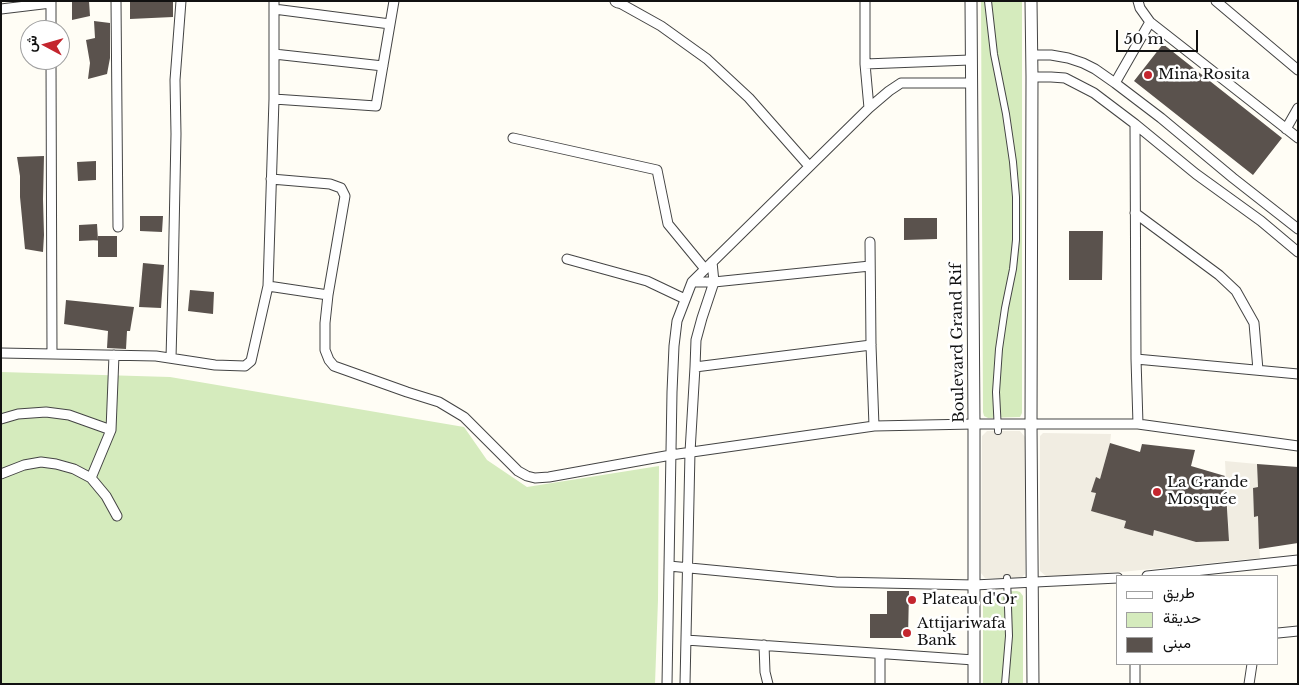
<!DOCTYPE html>
<html>
<head>
<meta charset="utf-8">
<style>
	body { margin:0 }
	#map { position:relative; width:1299px; height:685px; overflow:hidden; background:#fffdf5; font-family:"Libre Baskerville",Vazirmatn,serif }
	canvas { display:block }
	.frame { position:absolute; inset:0; border:2px solid #111; pointer-events:none }
	.legend { position:absolute; left:1116px; top:575px; width:162px; height:90px; box-sizing:border-box; background:#fff; border:1px solid #a0a0a0; margin:0; padding:6px 9px; list-style:none; font-size:15px; color:#111 }
	.legend li { display:flex; align-items:center; gap:10px; height:25px }
	.legend b { width:25px; border:1px solid #a0a0a0 }
	.north { position:absolute; left:20px; top:20px; width:50px; height:50px; box-sizing:border-box; background:#fff; border:1px solid #a0a0a0; border-radius:50%; rotate:276deg; font-size:14px; font-weight:700; line-height:20px; text-align:center; color:#111 }
	.north::after { content:''; display:block; margin:auto; width:18px; height:22px; background:#c4262e; clip-path:polygon(50% 0,100% 100%,50% 72%,0 100%) }
	.scale { position:absolute; left:1116px; top:30px; width:82px; height:22px; box-sizing:border-box; border:2px solid #111; border-top:0; padding-left:6px; font-size:15px; line-height:18px; white-space:nowrap; color:#111; -webkit-text-stroke:4px #fff; paint-order:stroke }
</style>
</head>
<body>
<div id="map">
<canvas width="1299" height="685"></canvas>
<div class="frame"></div>
<ul class="legend">
<li><b style="height:6px;background:#fff"></b>طريق</li>
<li><b style="height:14px;background:#d5ebbd"></b>حديقة</li>
<li><b style="height:14px;background:#5a524d"></b>مبنى</li>
</ul>
<div class="north">ش</div>
<div class="scale">50 m</div>
</div>
<script>
const c = document.querySelector('canvas').getContext('2d');
c.lineJoin = 'round';
function fillPath(path, color) { c.fillStyle = color; c.fill(path, 'evenodd'); }
const toPath = rows => new Path2D(rows.map(r => 'M' + r).join(''));
function trace(path, color, width, dash) { c.strokeStyle = color; c.lineWidth = width; c.lineCap = dash ? 'butt' : 'round'; c.setLineDash(dash || []); c.stroke(path); }
function label(font, color, halo, rows, align = 'center') {
  c.font = font + ' "Libre Baskerville",serif'; c.lineWidth = 5; c.setLineDash([]); c.textBaseline = 'middle'; c.strokeStyle = halo; c.fillStyle = color; for (const [text, x, y, turn = 0] of rows) {
    c.save(); c.translate(x, y); c.rotate((+turn || 0) * Math.PI / 180); c.textAlign = isNaN(turn) ? turn : align; if (halo) c.strokeText(text, 0, 0); c.fillText(text, 0, 0); c.restore();
  }
}
fillPath(toPath([
	[981,1,1022,1,1022,413,1020,417,988,418,984,416,983,412],
	[1,372,170,377,464,427,487,460,527,487,659,466,658,600,655,684,1,684],
	[1017,591,1020,592,1023,596,1023,684,983,684,983,599,988,592]
]), '#d5ebbd');
fillPath(toPath([
	[987,431,1020,431,1025,437,1025,574,1020,579,985,578,981,573,982,436],
	[1043,433,1111,434,1110,443,1100,479,1096,478,1092,491,1096,493,1091,511,1126,521,1124,528,1153,536,1154,530,1196,542,1229,540,1225,461,1257,464,1258,487,1253,488,1254,516,1258,516,1260,558,1121,572,1047,577,1040,571,1040,436]
]), '#f1ede2');
fillPath(toPath([
	[72,1,89,1,90,16,72,20],
	[130,1,173,1,173,17,130,19],
	[94,21,110,23,110,58,107,74,88,79,90,63,86,40,95,38],
	[1163,44,1282,138,1253,175,1134,81],
	[44,156,43,199,44,235,43,252,25,249,20,197,20,176,17,157],
	[96,161,96,180,78,181,77,162],
	[140,216,163,216,162,232,140,231],
	[904,218,937,218,937,239,904,240],
	[97,224,98,240,79,241,79,225],
	[1069,231,1103,231,1102,280,1069,280],
	[98,236,117,236,117,257,98,257],
	[143,263,164,265,161,308,139,307],
	[190,290,214,292,213,314,188,311],
	[66,300,134,307,130,331,127,331,126,349,107,348,108,331,64,324],
	[1110,443,1140,452,1142,444,1195,450,1191,466,1225,476,1229,541,1196,542,1154,530,1153,536,1124,528,1126,521,1091,511,1096,493,1091,492,1096,477,1100,479],
	[1257,464,1298,467,1298,543,1259,549,1258,516,1254,517,1253,488,1258,487],
	[887,591,909,591,908,638,870,638,870,614,887,614]
]), '#5a524d');
const pedestrian = toPath([
	[988,1,994,54,1006,114,1013,162,1016,197,1016,240,1013,269,1005,308,999,349,996,392,998,431],
	[1005,684,1009,636,1007,578]
]);
const minor = toPath([
	[116,1,118,227],
	[865,1,865,64,869,108],
	[1216,1,1298,70],
	[618,2,661,26,707,59,749,98,809,166],
	[1,9,51,3],
	[274,9,390,24],
	[1150,22,1298,138],
	[51,30,51,1],
	[274,54,383,66],
	[1032,55,1051,55,1068,58,1083,63,1095,69,1115,83,1161,118,1233,178,1298,229],
	[51,60,52,354],
	[865,64,970,60],
	[1032,77,1051,77,1065,78,1094,93,1135,124,1196,174,1261,221,1298,252],
	[1115,83,1150,22,1140,8,1138,1],
	[274,99,376,106,394,1],
	[1135,124,1136,359,1138,424],
	[1286,129,1298,108],
	[513,138,657,170,668,224,705,269],
	[271,179,330,184,341,188,345,196,328,295,325,323,325,350,329,360,334,366,407,392,439,402,464,417,518,471,527,476,535,478,549,477,671,455,874,426,974,424,1138,424,1298,446],
	[1135,213,1219,275,1236,291,1254,323,1258,370],
	[870,242,871,345,874,426],
	[567,259,647,281,685,299],
	[692,282,714,282,870,266],
	[268,286,274,99,274,1],
	[1,353,156,356,215,365,245,366,251,361,268,286,328,295],
	[171,358,173,283,176,134,175,80,181,1],
	[1136,359,1298,374],
	[695,367,871,345],
	[1,419,18,414,46,412,69,415,111,430],
	[1,474,24,465,41,462,56,464,74,469,91,478,106,496,117,516],
	[91,478,111,430,114,355],
	[669,566,836,582,974,585,1118,578],
	[1147,576,1298,560],
	[1278,633,1298,631],
	[686,640,974,660],
	[764,645,765,672,768,684],
	[880,654,880,684],
	[1135,664,1135,684],
	[667,684,672,392,674,346,677,321,692,282,869,108,889,91,901,83,971,83],
	[685,684,690,452,695,367,696,340,702,318,714,282,712,262],
	[1249,684,1252,664]
]);
const tertiary = toPath([
	[616,1,618,2,620,1],
	[971,1,974,424,974,684],
	[1031,1,1032,77,1031,424,1033,684]
]);
trace(pedestrian, '#444', 8);
trace(minor, '#444', 11);
trace(tertiary, '#444', 13);
trace(pedestrian, '#fff', 6);
trace(minor, '#fff', 9);
trace(tertiary, '#fff', 11);
for (const [x, y, r, color] of [
	[1148,75,5,"#c4262e"],
	[1157,492,5,"#c4262e"],
	[912,600,5,"#c4262e"],
	[907,633,5,"#c4262e"]
]) { const dot = new Path2D(); dot.arc(x, y, r, 0, 2 * Math.PI); c.fillStyle = color; c.fill(dot); trace(dot, '#fff', 2); }
label('15px', '#111', '#fff', [
	["Mina Rosita",1158,75],
	["La Grande",1167,483],
	["Mosquée",1167,500],
	["Plateau d'Or",922,600],
	["Attijariwafa",917,624],
	["Bank",917,641]
], 'left');
label('15px', '#111', '#fff', [
	["Boulevard Grand Rif",958,343,-91]
]);
</script>
</body>
</html>
